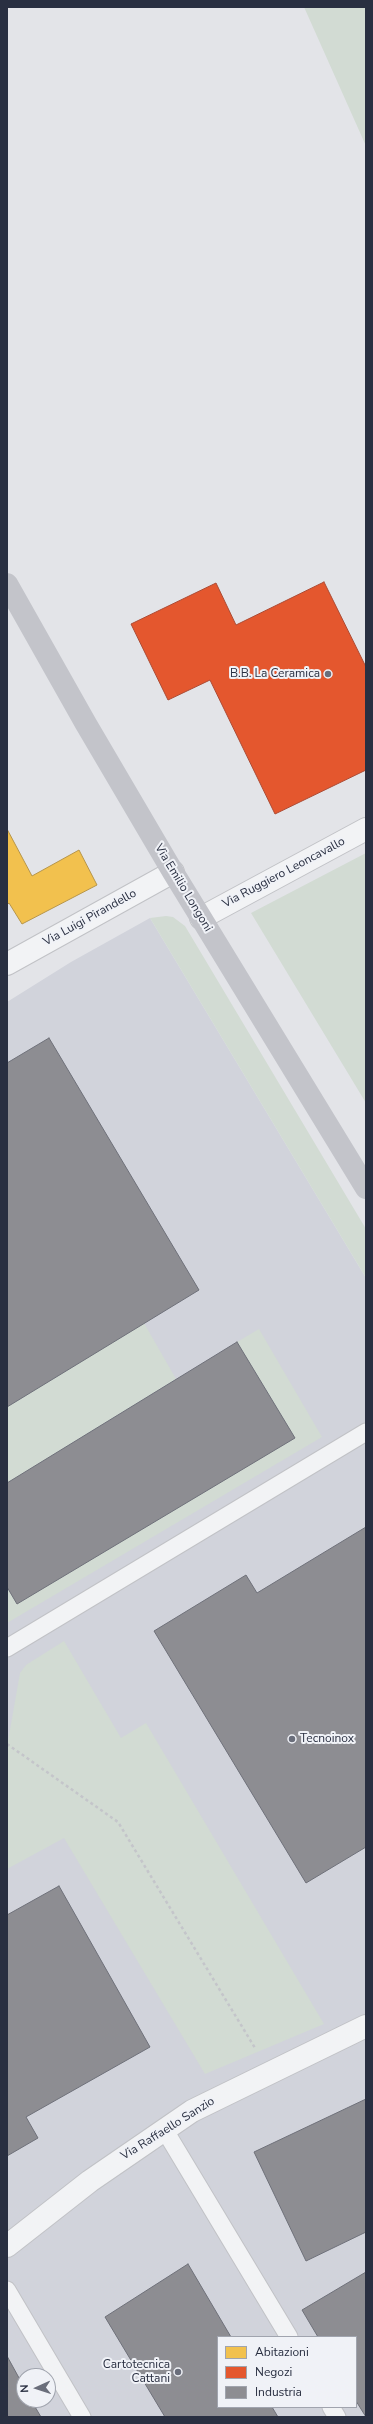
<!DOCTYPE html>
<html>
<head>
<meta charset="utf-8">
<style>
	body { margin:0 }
	#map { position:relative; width:373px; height:2424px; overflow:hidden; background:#e3e4e8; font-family:"Nunito Sans",sans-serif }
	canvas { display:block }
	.frame { position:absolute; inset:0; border:8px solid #292f41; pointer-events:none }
	.legend { position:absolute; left:217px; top:2336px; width:140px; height:72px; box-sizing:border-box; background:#f0f2f7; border:1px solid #a0a4ae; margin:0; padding:5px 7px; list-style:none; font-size:12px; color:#292f41 }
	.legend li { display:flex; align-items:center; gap:8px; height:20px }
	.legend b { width:20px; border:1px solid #a0a4ae }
	.north { position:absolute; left:16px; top:2368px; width:40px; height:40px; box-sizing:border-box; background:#f0f2f7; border:1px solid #a0a4ae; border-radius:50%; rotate:267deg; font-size:11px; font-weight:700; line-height:16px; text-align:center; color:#292f41 }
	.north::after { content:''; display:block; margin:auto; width:14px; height:18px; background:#6a6e7b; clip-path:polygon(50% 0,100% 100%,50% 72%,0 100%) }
</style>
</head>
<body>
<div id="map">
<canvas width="373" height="2424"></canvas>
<div class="frame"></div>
<ul class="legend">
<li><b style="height:11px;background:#f2c14e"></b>Abitazioni</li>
<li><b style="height:11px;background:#e4572e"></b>Negozi</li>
<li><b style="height:11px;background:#8d8d92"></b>Industria</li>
</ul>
<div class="north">N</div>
</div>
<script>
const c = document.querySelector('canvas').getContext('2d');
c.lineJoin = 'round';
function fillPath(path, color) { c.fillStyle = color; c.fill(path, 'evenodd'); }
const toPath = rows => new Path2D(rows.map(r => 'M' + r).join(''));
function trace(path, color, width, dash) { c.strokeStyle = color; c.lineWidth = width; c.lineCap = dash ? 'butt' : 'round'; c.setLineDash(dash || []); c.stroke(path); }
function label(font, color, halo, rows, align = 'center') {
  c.font = font + ' "Nunito Sans",sans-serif'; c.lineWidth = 4; c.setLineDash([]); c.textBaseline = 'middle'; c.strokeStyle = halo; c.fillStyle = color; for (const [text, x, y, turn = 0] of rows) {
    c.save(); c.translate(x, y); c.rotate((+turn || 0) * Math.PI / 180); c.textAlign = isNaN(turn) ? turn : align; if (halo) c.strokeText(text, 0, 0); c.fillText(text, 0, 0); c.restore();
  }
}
fillPath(toPath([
	[150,918,366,1278,366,2417,7,2417,7,1002,71,962],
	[218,2337,356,2337,356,2407,218,2407],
	[24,2376,48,2376,48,2400,24,2400]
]), '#d1d3db');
fillPath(toPath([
	[304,7,366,7,366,146],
	[366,853,366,1103,251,913],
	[166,916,173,917,185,926,366,1229,366,1278,150,918],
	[144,1323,176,1379,7,1483,7,1407],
	[259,1329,322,1437,7,1623,7,1587,17,1604,295,1438,237,1342],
	[64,1641,121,1738,146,1723,324,2024,205,2074,64,1838,7,1869,7,1747,20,1673,26,1665]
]), '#d2dbd3');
const homes = toPath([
	[7,829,32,876,79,850,97,885,22,924,9,903,7,905,7,829]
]);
fillPath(homes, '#f2c14e');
trace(homes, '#b6954a', 1);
const shops = toPath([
	[324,582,366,667,366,770,275,814,210,680,168,700,131,624,216,583,236,625,324,582]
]);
fillPath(shops, '#e4572e');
trace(shops, '#ac4b34', 1);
const industry = toPath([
	[49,1038,199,1290,7,1407,7,1063,49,1038],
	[237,1342,295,1438,17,1604,7,1587,7,1483,237,1342],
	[366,1527,366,1847,306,1883,154,1631,246,1575,257,1593,366,1527],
	[59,1886,150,2047,26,2117,38,2138,7,2156,7,1915,59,1886],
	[366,2099,366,2232,306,2261,254,2152,366,2099],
	[188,2264,231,2337,218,2337,218,2407,272,2407,278,2417,165,2417,105,2317,188,2264],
	[366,2272,366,2417,356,2401,356,2337,318,2337,302,2310,366,2272],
	[7,2356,24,2387,24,2400,31,2400,41,2417,7,2417,7,2356]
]);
fillPath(industry, '#8d8d92');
trace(industry, '#6f717a', 1);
const lane = toPath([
	[7,1648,366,1432],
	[164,2129,289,2337],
	[7,2290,82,2417],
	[331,2407,337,2417]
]);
const street = toPath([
	[201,918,366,829],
	[7,964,173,872],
	[7,2246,90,2181,192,2111,366,2026]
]);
trace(lane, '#c1c2c6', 19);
trace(street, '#c1c2c6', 24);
trace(toPath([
	[7,1744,118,1822,255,2048]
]), '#c4c5ca', 2.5, [3, 3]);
trace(lane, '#f2f3f5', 17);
trace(street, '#f2f3f5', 22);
trace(toPath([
	[7,584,86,724,173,872,366,1188]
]), '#c3c4ca', 22);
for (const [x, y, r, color] of [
	[328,674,4,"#6a6e7b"],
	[292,1739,4,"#6a6e7b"],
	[178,2372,4,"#6a6e7b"]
]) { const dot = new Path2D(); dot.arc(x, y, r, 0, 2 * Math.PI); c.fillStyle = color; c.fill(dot); trace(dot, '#f0f2f7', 1.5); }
label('12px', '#292f41', '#f0f2f7', [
	["B.B. La Ceramica",320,674],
	["Tecnoinox",300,1739,"left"],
	["Cartotecnica",170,2365],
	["Cattani",170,2379]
], 'right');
label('12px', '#292f41', '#f0f2f7', [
	["Via Ruggiero Leoncavallo",284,873,-28],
	["Via Emilio Longoni",183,888,59],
	["Via Luigi Pirandello",90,918,-29],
	["Via Raffaello Sanzio",168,2129,-32]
]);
</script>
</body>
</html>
